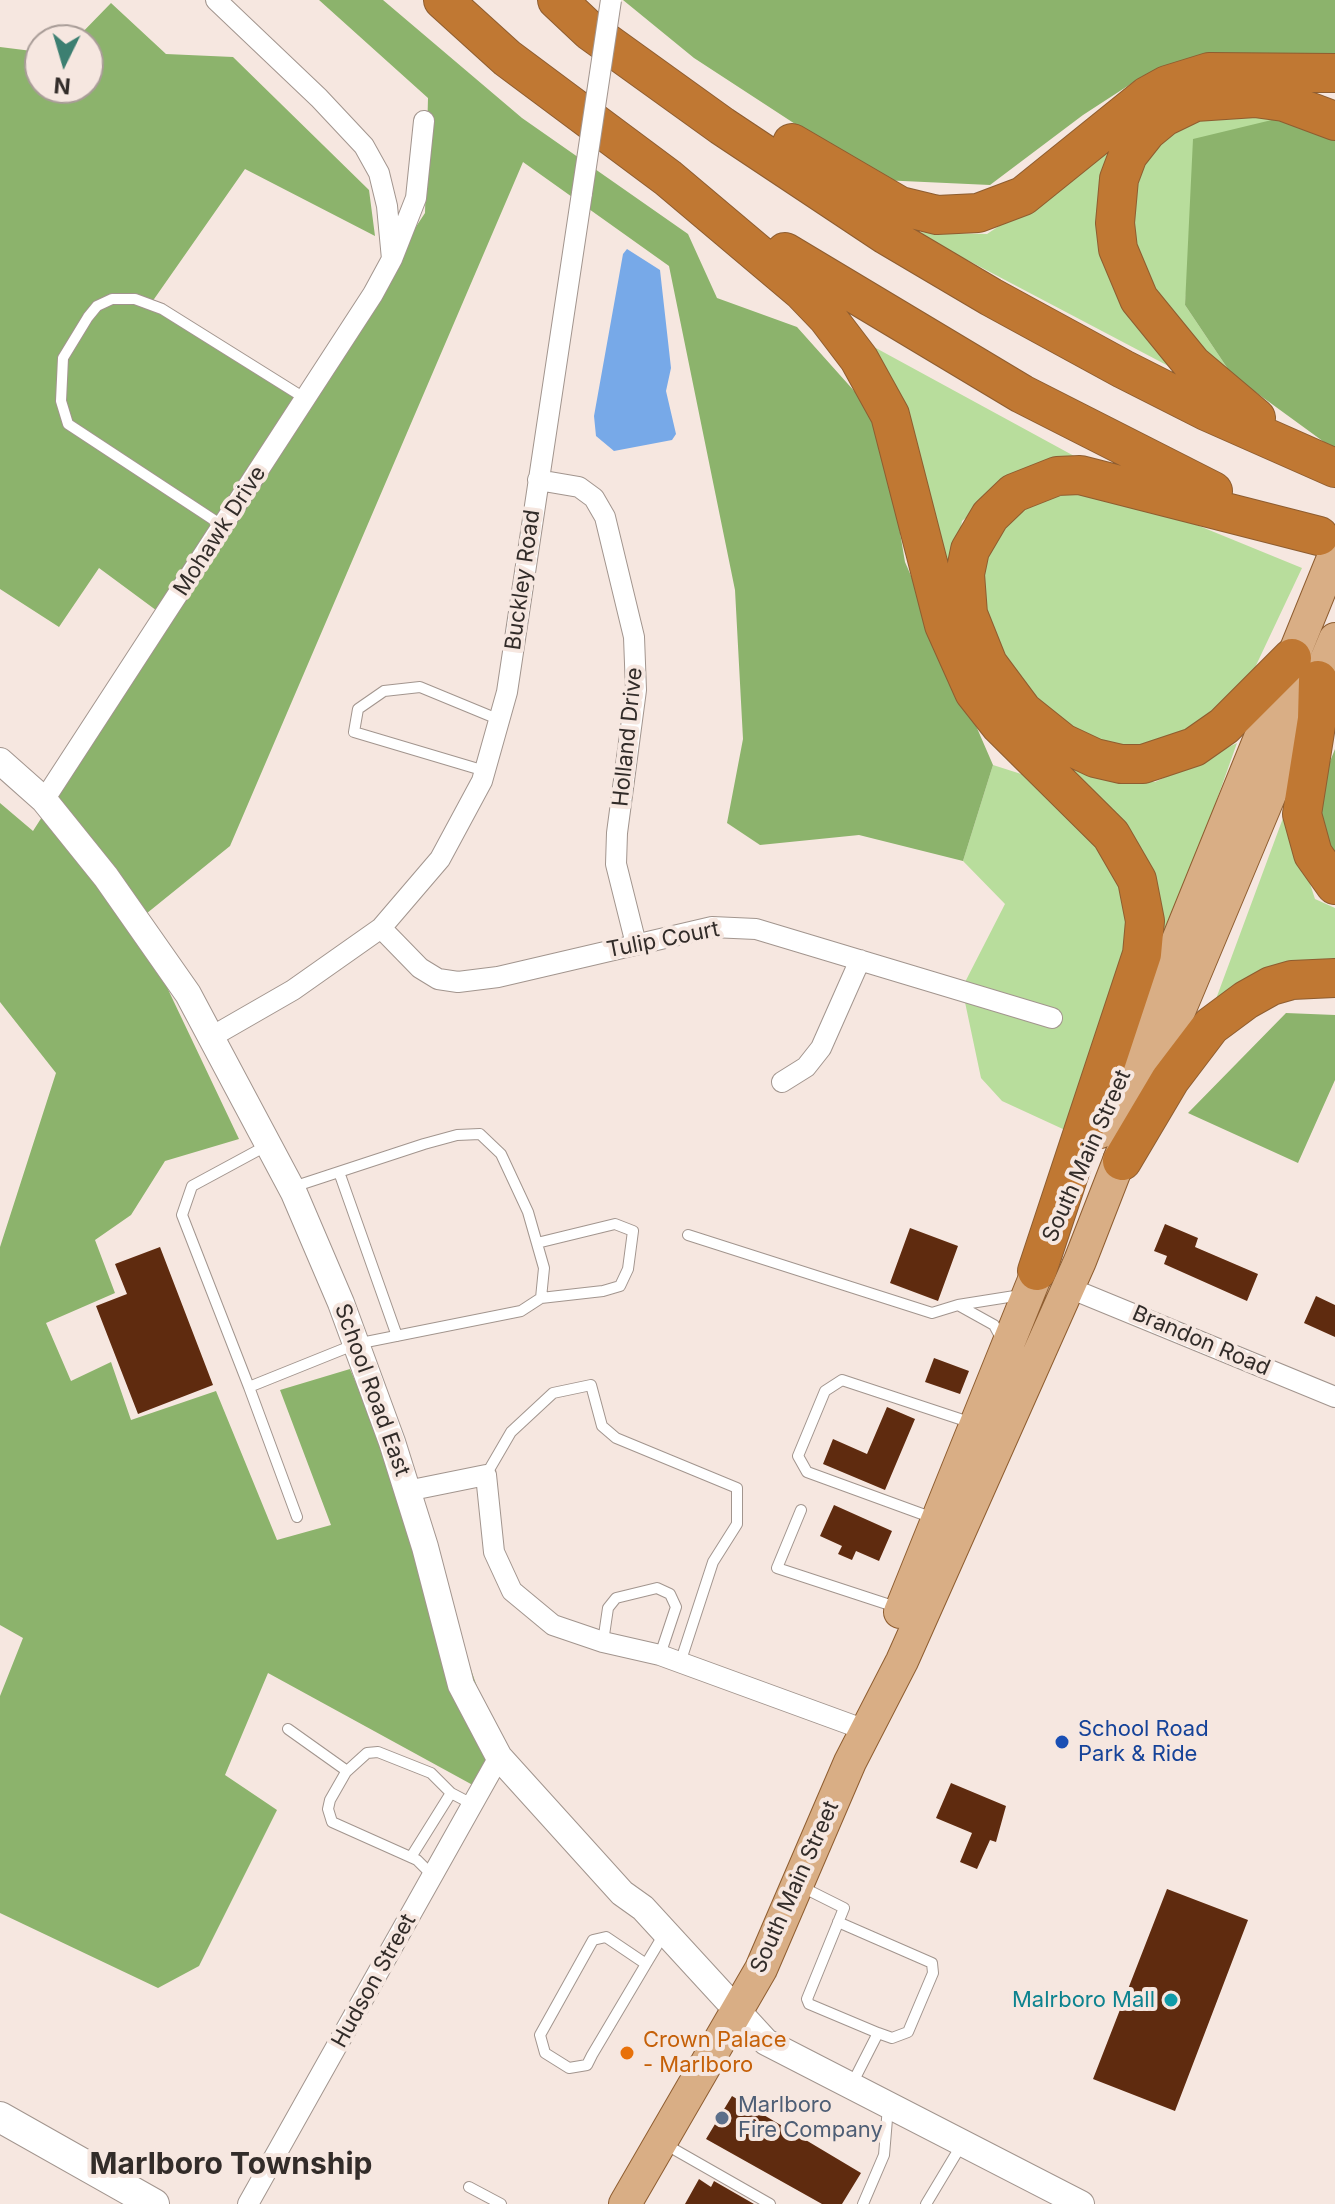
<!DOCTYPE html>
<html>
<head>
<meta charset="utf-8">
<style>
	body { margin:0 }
	#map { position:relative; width:1335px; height:2204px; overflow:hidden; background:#f6e7e0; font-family:Inter,sans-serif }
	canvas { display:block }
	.north { position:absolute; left:24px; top:24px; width:80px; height:80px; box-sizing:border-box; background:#f6e7e0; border:2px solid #a89c97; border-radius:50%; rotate:185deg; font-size:22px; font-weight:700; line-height:32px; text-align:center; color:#322c29 }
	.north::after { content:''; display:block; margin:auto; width:28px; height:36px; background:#3c7f71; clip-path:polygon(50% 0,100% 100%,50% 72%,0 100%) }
</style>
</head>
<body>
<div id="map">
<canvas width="1335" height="2204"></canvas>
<div class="north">N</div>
</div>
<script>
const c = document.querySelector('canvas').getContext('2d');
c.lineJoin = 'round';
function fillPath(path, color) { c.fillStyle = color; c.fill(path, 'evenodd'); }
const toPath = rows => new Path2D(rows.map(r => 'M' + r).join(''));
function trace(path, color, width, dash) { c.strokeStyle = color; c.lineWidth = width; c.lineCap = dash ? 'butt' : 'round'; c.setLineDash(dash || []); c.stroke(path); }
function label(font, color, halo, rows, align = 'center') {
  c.font = font + ' Inter,sans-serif'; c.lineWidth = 8; c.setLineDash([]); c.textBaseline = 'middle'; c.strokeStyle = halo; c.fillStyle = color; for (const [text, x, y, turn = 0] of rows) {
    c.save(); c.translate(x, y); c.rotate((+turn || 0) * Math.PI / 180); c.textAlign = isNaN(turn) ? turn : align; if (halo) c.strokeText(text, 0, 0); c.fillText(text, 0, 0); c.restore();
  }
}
fillPath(toPath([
	[1203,116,1280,118,1190,246,1185,305,1232,375,1193,346,1132,269,1134,184,1155,144],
	[1132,125,1097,202,1117,296,1176,370,914,232,987,234,1073,177],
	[863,341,1098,469,1015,477,962,521,949,598],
	[1073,491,1126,496,1302,568,1251,676,1190,730,1136,751,1064,734,999,661,979,602,986,549,1023,508],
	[1237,743,1163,951,1068,765,1155,782],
	[993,765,1043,781,1117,869,1135,922,1065,1130,1002,1101,981,1078,962,988,1005,904,963,861],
	[1286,810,1315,899,1335,908,1335,972,1213,1007]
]), '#b8dd9c');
fillPath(toPath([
	[319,0,383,0,522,118,688,234,717,298,797,327,881,421,905,562,993,765,963,861,859,835,760,845,727,823,743,739,735,590,669,266,523,162,230,846,136,922,239,1139,165,1161,131,1215,95,1240,115,1293,46,1323,71,1381,111,1362,131,1420,216,1391,277,1540,331,1525,280,1390,350,1369,428,1548,504,1763,480,1789,268,1673,225,1775,277,1810,199,1966,158,1988,0,1913,0,1696,23,1638,0,1625,0,1247,56,1073,0,1002,0,803,33,831,168,619,99,568,59,627,0,589,0,47,40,52,40,88,88,88,88,40,75,40,111,3,166,54,233,57,369,190,375,236,245,169,152,302,302,400,425,213,428,98],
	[623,0,1335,0,1335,57,1249,54,1143,76,1083,115,990,185,881,180,694,58],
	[1280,118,1335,140,1335,450,1232,375,1185,305,1193,139],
	[1335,749,1335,860,1314,834,1327,769],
	[1286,1013,1335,1015,1335,1080,1298,1163,1188,1113]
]), '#8cb36c');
fillPath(toPath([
	[627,249,660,270,671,368,666,391,676,434,672,440,614,451,596,436,594,416,623,254]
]), '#77a9e8');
fillPath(toPath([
	[1165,1224,1198,1238,1195,1247,1258,1274,1247,1301,1164,1264,1167,1256,1154,1251],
	[910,1228,958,1246,938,1301,890,1283],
	[160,1247,213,1385,138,1414,96,1306,127,1294,115,1264],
	[1316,1296,1335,1305,1335,1337,1304,1323],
	[934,1358,969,1371,960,1394,925,1382],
	[887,1407,915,1419,885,1490,823,1464,833,1439,867,1454],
	[834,1505,892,1531,879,1561,856,1551,852,1560,838,1554,842,1546,820,1536],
	[951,1783,1006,1806,996,1842,990,1840,977,1869,960,1862,972,1833,936,1818],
	[1167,1889,1248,1920,1175,2111,1093,2079],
	[732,2096,861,2173,842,2204,822,2204,706,2139],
	[699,2179,711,2187,714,2181,754,2204,685,2204]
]), '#5f2b0f');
const service = toPath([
	[223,526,68,424,61,401,63,358,88,317,97,306,112,299,135,299,162,309,306,399],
	[485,771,354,732,358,709,384,691,420,687,500,720],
	[266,1146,192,1186,182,1215,249,1387,356,1344,521,1311,541,1298,544,1268,528,1212,501,1154,480,1134,457,1135,424,1144,293,1187],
	[339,1172,397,1336],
	[688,1235,932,1313,958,1305],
	[537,1243,615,1224,633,1231,628,1269,620,1286,603,1291,541,1298],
	[1003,1342,994,1325,958,1305,1021,1295],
	[249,1387,297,1517],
	[486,1475,511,1432,553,1393,591,1385,602,1426,616,1438,737,1488,737,1524,713,1562,680,1663],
	[801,1510,777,1568,896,1607],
	[933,1518,807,1472,798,1456,825,1391,842,1380,972,1423],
	[603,1642,608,1608,616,1598,657,1588,670,1594,676,1607,660,1655],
	[288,1729,347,1771],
	[411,1857,451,1793],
	[433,1876,417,1860,332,1822,328,1809,330,1800,346,1772,367,1753,378,1752,431,1773,451,1793,474,1805],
	[802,1887,844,1908,807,1999,809,2004,878,2033,852,2084],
	[838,1922,932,1963,933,1973,908,2032,892,2038,878,2033],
	[646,1964,606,1937,593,1940,540,2035,545,2053,569,2068,587,2065,592,2055,646,1964,664,1934],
	[663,2143,770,2204],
	[469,2187,501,2204],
	[863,2204,884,2155,888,2107],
	[926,2204,962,2144]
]);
const minor = toPath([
	[216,0,319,98,364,146,379,173,387,206,392,259],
	[538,480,579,487,594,498,605,517,634,637,636,690,617,833,616,864,636,944],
	[44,800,373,294,392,259,416,198,424,121],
	[381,928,420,968,438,979,458,982,498,977,712,927,756,929,1052,1018],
	[213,1036,293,990,381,928,440,859,482,781,507,692,582,193],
	[782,1082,806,1067,821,1048,860,960],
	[1067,1287,1335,1397],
	[407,1491,486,1475,494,1552,512,1591,553,1625,603,1642,660,1655,860,1728],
	[248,2204,499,1757]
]);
const tertiary = toPath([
	[0,761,44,800,106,877,188,994,294,1193,341,1303,392,1442,425,1547,461,1685,499,1757,622,1893,643,1908,766,2042,1081,2204]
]);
const secondary = toPath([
	[0,2117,154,2204]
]);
const primary = toPath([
	[1100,1132,1335,553],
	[900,1612,1046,1250],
	[625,2204,761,1969,850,1762,902,1661,1080,1261,1154,1071,1335,639]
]);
const motorway = toPath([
	[443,0,507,58,668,178,802,291,827,317,859,359,890,415,944,625,974,692,1000,725,1111,835,1137,880,1145,921,1142,954,1037,1271],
	[557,0,590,31,722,126,886,235,991,297,1123,369,1206,411,1335,468],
	[792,143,900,206,937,215,978,213,1023,196,1147,96,1167,85,1209,72,1335,73],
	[785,252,1022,394,1213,491],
	[1256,418,1192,364,1139,299,1118,249,1115,223,1119,179,1128,155,1147,131,1164,117,1195,102,1255,98,1284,102,1335,121],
	[1292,658,1224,726,1194,747,1143,764,1121,764,1095,758,1063,743,1023,711,988,664,968,614,965,574,970,550,990,516,1014,493,1057,476,1080,475,1319,536],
	[1318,680,1317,719,1302,814,1313,854,1335,885],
	[1122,1161,1170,1080,1211,1026,1246,1000,1271,986,1292,980,1335,978]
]);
trace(service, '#a2958e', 12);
trace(minor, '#a2958e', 22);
trace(tertiary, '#a2958e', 28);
trace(secondary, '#a2958e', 32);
trace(primary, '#8e5d30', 34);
trace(motorway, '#8e5d30', 40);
trace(service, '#fff', 10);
trace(minor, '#fff', 20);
trace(tertiary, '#fff', 26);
trace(secondary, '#fff', 30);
trace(primary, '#d9ae85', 32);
trace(motorway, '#c07833', 38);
const minorBridge = toPath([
	[582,193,611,0]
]);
trace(minorBridge, '#a2958e', 22, []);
trace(minorBridge, '#fff', 20);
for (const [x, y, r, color] of [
	[1062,1742,8,"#1a4fb4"],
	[1171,2000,8,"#0f9aa8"],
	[627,2053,8,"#e8710a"],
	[722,2118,8,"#5c6f8a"]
]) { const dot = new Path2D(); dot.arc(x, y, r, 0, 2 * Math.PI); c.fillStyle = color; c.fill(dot); trace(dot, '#f6e7e0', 3); }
label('22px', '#322c29', '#f6e7e0', [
	["Mohawk Drive",220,531,-57],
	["Buckley Road",523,580,-82],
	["Holland Drive",628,737,-84],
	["Tulip Court",663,940,-11],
	["South Main Street",1087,1156,-66],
	["Brandon Road",1201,1341,23],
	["School Road East",372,1390,70],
	["South Main Street",795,1887,-66],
	["Hudson Street",374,1981,-61]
]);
label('22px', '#164399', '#f6e7e0', [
	["School Road",1078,1729],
	["Park & Ride",1078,1754]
], 'left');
label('22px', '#0d838f', '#f6e7e0', [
	["Malrboro Mall",1155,2000]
], 'right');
label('22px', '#c56008', '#f6e7e0', [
	["Crown Palace",643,2040],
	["- Marlboro",643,2065]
], 'left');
label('22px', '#4e5e75', '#f6e7e0', [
	["Marlboro",738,2105],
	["Fire Company",738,2130]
], 'left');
label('bold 30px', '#322c29', '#f6e7e0', [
	["Marlboro Township",231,2165]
]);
</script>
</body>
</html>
